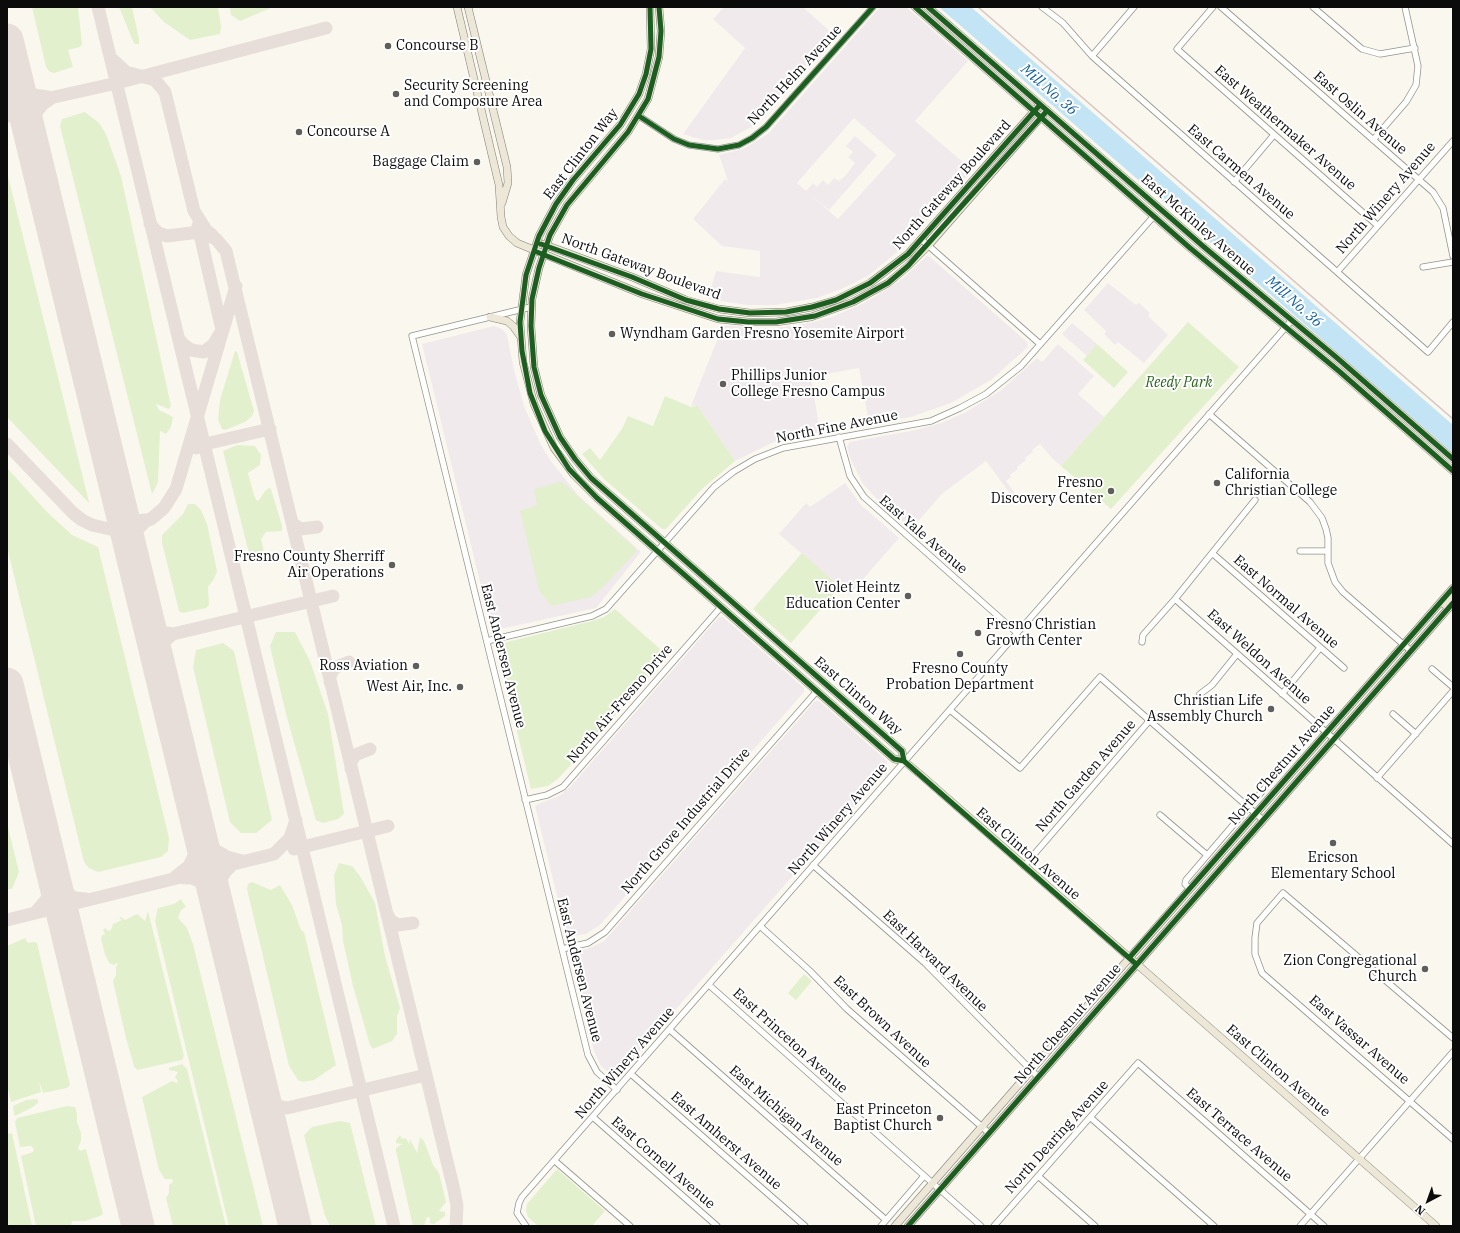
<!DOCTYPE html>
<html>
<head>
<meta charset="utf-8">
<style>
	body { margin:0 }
	#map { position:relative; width:1460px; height:1233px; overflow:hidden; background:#faf8ee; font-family:"IBM Plex Serif",serif }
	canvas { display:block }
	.frame { position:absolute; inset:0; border:8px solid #0b0b0b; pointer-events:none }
	.north { position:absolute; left:1408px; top:1181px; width:40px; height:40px; -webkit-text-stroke:3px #fff; paint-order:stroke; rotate:221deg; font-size:11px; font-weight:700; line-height:16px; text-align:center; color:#0b0b0b }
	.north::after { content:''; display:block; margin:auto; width:14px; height:18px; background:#0b0b0b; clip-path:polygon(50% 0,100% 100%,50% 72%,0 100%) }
</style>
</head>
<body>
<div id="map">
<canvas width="1460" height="1233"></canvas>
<div class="frame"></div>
<div class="north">N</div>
</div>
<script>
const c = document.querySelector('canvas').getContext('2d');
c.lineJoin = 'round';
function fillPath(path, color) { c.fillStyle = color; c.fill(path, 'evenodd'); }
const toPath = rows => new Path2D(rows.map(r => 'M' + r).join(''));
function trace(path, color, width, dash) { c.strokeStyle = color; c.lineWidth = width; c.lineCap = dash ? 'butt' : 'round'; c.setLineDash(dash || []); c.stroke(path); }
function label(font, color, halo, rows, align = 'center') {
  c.font = font + ' "IBM Plex Serif",serif'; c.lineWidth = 4; c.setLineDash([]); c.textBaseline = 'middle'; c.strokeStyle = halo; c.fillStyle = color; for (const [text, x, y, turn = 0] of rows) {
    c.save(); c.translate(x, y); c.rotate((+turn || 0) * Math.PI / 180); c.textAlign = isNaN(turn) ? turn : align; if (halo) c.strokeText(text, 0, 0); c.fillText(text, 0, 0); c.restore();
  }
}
fillPath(toPath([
	[724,7,803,7,835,36,755,125,731,138,715,140,703,140,683,134,745,48,713,19],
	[880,7,906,7,968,61,915,121,972,170,902,248,869,275,844,288,817,298,775,305,747,305,708,299,716,271,760,277,760,251,722,246,693,219,725,179,728,181,719,155,743,149,768,134],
	[854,118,896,155,838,219,797,183],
	[855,136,877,155,829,210,806,191,813,183,817,187,823,180,828,185,834,178,839,181,846,175,855,163,848,157,853,152,846,146],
	[927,256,930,257,1027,342,1028,347,991,380,951,403,911,417,869,424,859,368,811,377,820,432,774,442,735,461,697,405,691,406,723,325,755,328,775,328,809,323,832,317,864,303,884,291,903,278],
	[1108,283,1136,305,1139,303,1150,313,1148,316,1168,335,1144,363,1118,342,1115,345,1104,334,1106,331,1084,310],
	[1072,323,1097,344,1087,356,1062,334],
	[494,326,502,329,507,335,514,370,524,406,540,443,550,460,578,495,641,552,596,608,496,630,491,627,422,344],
	[1058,344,1094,376,1078,394,1104,417,1061,466,1051,457,1040,444,1032,450,1033,452,1025,458,1026,460,1017,467,1018,469,1010,475,1011,477,1006,481,1017,496,1014,499,986,461,943,493,911,529,877,499,863,484,850,458,847,446,850,442,916,430,944,422,966,412,1000,391,1037,358,1042,362],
	[845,483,861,505,899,538,849,595,779,534,806,503,810,507],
	[719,617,723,617,804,688,804,692,600,925,586,934,567,937,535,806,538,804,559,796,570,787],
	[815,701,819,701,887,761,887,765,861,795,855,805,618,1075,613,1076,601,1066,594,1051,571,954,592,947,604,941]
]), '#f1eaec');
fillPath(toPath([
	[32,7,78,7,82,44,80,47,68,50,73,67,54,73,50,72,46,67],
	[119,7,132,7,139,39,139,44,135,44,133,41],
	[150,7,218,7,221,27,220,34,190,40,164,22],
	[230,7,273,7,240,21,231,15],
	[85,112,99,123,106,134,121,176,171,406,169,409,156,404,159,410,173,417,171,427,166,434,160,431,158,482,152,494,60,126,62,119],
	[7,172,89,502,89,503,7,417],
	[1188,322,1239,367,1111,509,1061,466],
	[1097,344,1128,372,1114,388,1083,360],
	[235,351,237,352,254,411,252,416,245,422,225,430,222,429,218,419,220,400],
	[665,396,691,407,697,405,735,461,702,489,666,529,662,529,604,479,582,454,590,448,600,460,622,429,628,416,653,426],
	[237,445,255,446,261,455,260,465,248,473,254,495,257,501,260,499,265,491,269,488,271,489,282,526,282,531,266,532,261,539,265,557,251,561,223,451],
	[7,468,48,513,72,535,98,547,169,838,168,851,161,857,98,872,89,868,84,862,7,547],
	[559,482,562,482,636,549,636,552,604,586,591,597,551,606,539,590,520,511,537,505,534,491,535,489],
	[188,504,195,504,201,510,207,524,217,571,214,579,208,587,209,605,206,608,182,613,179,611,162,543,162,535,183,514],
	[802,553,840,587,791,643,753,609],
	[615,609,668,656,559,778,548,786,531,789,496,646,499,644,592,621,604,617],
	[276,632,295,632,310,661,328,714,344,814,338,819,323,823,316,820,286,714,270,646],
	[223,643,234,651,272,820,256,833,241,833,230,822,193,667,196,650],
	[7,823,19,872,12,889,7,889],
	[339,863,352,866,360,876,375,903,385,956,400,1008,397,1016,397,1034,392,1041,373,1049,370,1045,353,986,343,941,342,925,336,904,334,875],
	[252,882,271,890,280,885,292,905,301,930,304,932,336,1065,314,1080,303,1082,298,1080,289,1066,247,889,248,884],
	[181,899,186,907,181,910,178,918,187,928,193,944,263,1226,229,1226,155,921,158,908,174,904],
	[148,911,184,1056,182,1060,137,1070,134,1066,126,1038,113,981,116,975,116,967,118,964,117,963,114,965,109,963,105,954,101,939,102,935,105,934,103,930,105,928,109,931,111,930,113,924,122,920,119,918,121,917,125,920,137,914,145,921],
	[25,938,28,943,34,942,37,943,70,1085,67,1088,43,1093,39,1081,41,1092,11,1102,7,1085,7,946],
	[804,974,812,981,796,1000,788,993],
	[182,1064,187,1069,226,1226,173,1226,166,1198,169,1193,169,1185,173,1182,172,1179,165,1179,159,1170,142,1097,172,1081,177,1083,178,1081,175,1077,178,1072,169,1070,169,1068],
	[36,1099,38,1100,38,1103,31,1108,15,1116,14,1114,13,1106,26,1100],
	[67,1106,75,1107,77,1114,77,1122,81,1133,81,1141,78,1148,80,1151,86,1149,103,1214,100,1216,85,1221,72,1221,71,1226,36,1226,21,1156,33,1152,34,1149,31,1146,20,1147,15,1122,17,1118],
	[340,1121,350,1123,376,1226,330,1226,325,1216,304,1135,312,1127],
	[12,1133,32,1226,9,1226,7,1218,7,1134],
	[400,1135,402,1139,406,1138,409,1144,410,1139,417,1153,420,1137,424,1141,433,1165,439,1173,446,1202,439,1211,445,1212,445,1216,434,1224,430,1223,430,1218,427,1217,424,1226,413,1226,396,1151,396,1148,402,1144,396,1143,396,1140],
	[557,1169,605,1211,592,1226,538,1226,528,1217,526,1211,527,1204]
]), '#e2f0cd');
fillPath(toPath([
	[939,7,971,7,1308,299,1453,425,1453,453]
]), '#c3e4f5');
trace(toPath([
	[98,7,394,1226],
	[11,57,18,77,26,89,34,95,48,97],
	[112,59,126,72,155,80,165,92,194,211,206,230,212,235],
	[7,103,23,104,117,83,326,28],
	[7,116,23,104],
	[33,147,31,127,34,115,43,104,50,99],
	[150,224,158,233,167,236,199,232,216,239,226,251,454,1190,457,1206,456,1226],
	[179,339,183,344,191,350,204,352,213,345,222,330,198,226],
	[7,444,73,513,82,520,92,525,110,529,125,528,151,519,164,508,176,489,236,286],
	[196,448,205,444,270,429],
	[119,501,129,517,138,521,145,520],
	[293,524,301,529,317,527],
	[130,547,135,532,144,523],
	[147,618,154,628,160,632,173,634,333,596],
	[157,660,162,643,173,634],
	[330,682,330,676,334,668,349,662],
	[351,769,351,762,355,755,370,749],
	[199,830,213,849,227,857,242,861],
	[294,849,388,826],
	[175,877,189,866,195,854,200,840,199,830],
	[184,878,191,878,202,882,215,898],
	[54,879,58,885,70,895,75,898,86,899],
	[215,898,219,881,226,871,233,864],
	[35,913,48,898,54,879],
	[387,914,391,921,398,925,413,923],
	[7,920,274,854,290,838,296,820],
	[262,1091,274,1105,287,1108,426,1075]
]), '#e8ded9', 13);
trace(toPath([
	[7,40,295,1226],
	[7,684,138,1226]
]), '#e8ded9', 33);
const minor = toPath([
	[1042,7,1063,23,1092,56,1428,352,1453,322],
	[1213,7,1177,49,1377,225],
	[1221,7,1433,192,1443,208,1453,256],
	[1313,7,1362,49,1380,54,1415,48],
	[1092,56,1134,7],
	[639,116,674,139,689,145,718,149,739,145,752,138,766,127,873,7],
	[1373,140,1406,102,1416,85,1418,66,1405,7],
	[1234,182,1273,136],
	[922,240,1040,344],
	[1423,267,1453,262],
	[1338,271,1453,141],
	[531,307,412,336,588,1055,597,1072,617,1090],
	[1209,414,1310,502,1322,518,1326,529,1328,538,1328,563,1335,582,1343,592,1411,651],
	[839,437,850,476,864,497,1017,633],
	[1300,551,1328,551],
	[1212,553,1344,668],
	[1175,599,1453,844],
	[487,641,592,616,606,609,714,487,733,472,755,459,783,448,931,421,960,408,986,394,1021,366,1154,216],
	[1142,642,1143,635,1175,599,1255,500],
	[1432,669,1453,687],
	[1200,694,1212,685,1237,654],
	[1282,694,1320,648],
	[950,710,1020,768,1100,677,1263,820],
	[1393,714,1416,734],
	[1377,778,1453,691],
	[525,800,547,795,563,787,721,607],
	[1160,815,1207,855],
	[813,865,925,963,1038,1077],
	[1024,866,1150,720],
	[1190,889,1185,884,1186,880,1270,782,1275,772],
	[760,926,810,971,847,1009,989,1133],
	[562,949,588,943,605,932,817,691],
	[709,985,981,1226],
	[670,1030,886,1220],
	[1453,1038,1283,893,1257,923,1255,938,1255,954,1262,973,1453,1139],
	[631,1074,805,1226],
	[594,1118,717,1226],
	[1091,1118,1214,1226],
	[555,1161,630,1226],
	[1038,1176,1095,1226],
	[526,1226,517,1213,519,1203,522,1197,1292,320],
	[881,1226,924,1176],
	[994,1226,1138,1063,1324,1226],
	[1300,1226,1453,1052]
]);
const major = toPath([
	[457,7,499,185,501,217,503,227,509,236,517,243,534,250,642,294,718,319,748,322,776,322,811,317,853,302,888,283,908,266,928,246,1047,110],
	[468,7,507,167,508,183,502,203],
	[650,7,651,49,646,74,639,94,620,125,573,180,556,204,539,236,526,275,520,322,523,362,534,404,554,448,574,475,597,498,894,759,904,761,922,776,1436,1226],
	[659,7,661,31,659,57,648,99,628,132,567,205,550,235,539,268,532,299,531,326,534,367,541,395,560,437,575,459,591,478,902,751,904,761],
	[915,7,1190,248,1340,372,1453,471],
	[928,7,1204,247,1336,357,1453,459],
	[543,244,632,277,686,300,719,309,750,313,786,312,812,307,836,300,870,283,908,254,1037,108],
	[490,317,507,321,513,326,520,336],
	[1445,605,1453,596],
	[895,1226,1453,588],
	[908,1226,1453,603]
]);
trace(minor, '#93928d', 7);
trace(major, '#807f7a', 8);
trace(minor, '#fefefc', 5.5);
trace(major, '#ece7d6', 7);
trace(toPath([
	[978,7,1453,419]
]), '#d7c3c4', 1.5);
trace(toPath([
	[650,7,651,49,646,74,639,94,620,125,573,180,556,204,539,236,526,275,520,322,522,351,530,393,545,431,569,469,597,498,894,759,904,761,1136,964],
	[659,7,661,31,659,57,648,99,628,132,567,205,550,235,539,268,532,299,531,326,534,367,541,395,560,437,575,459,591,478,902,751,904,761],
	[915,7,1190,248,1340,372,1453,471],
	[928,7,1204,247,1336,357,1453,459],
	[639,116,674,139,689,145,718,149,739,145,752,138,766,127,873,7],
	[541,244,632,277,686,300,719,309,750,313,786,312,812,307,836,300,870,283,908,254,1039,106],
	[537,252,642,294,718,319,748,322,776,322,815,316,853,302,888,283,908,266,1045,113],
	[1129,958,1453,588],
	[908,1226,1453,603]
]), '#1b5e20', 5);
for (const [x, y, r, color] of [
	[388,46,4,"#5f5e5a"],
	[396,94,4,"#5f5e5a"],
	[299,132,4,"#5f5e5a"],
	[477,162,4,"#5f5e5a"],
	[612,334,4,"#5f5e5a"],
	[723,384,4,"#5f5e5a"],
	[1217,483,4,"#5f5e5a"],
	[1111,491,4,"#5f5e5a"],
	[392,565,4,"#5f5e5a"],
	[908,596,4,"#5f5e5a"],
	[978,633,4,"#5f5e5a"],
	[960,654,4,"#5f5e5a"],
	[416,666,4,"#5f5e5a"],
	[460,687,4,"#5f5e5a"],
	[1271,709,4,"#5f5e5a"],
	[1333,843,4,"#5f5e5a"],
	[1425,969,4,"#5f5e5a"],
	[940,1118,4,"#5f5e5a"]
]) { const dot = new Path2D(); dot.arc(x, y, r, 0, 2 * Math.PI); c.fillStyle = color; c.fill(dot); trace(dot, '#fff', 1.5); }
label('14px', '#0b0b0b', '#fff', [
	["Concourse B",396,46,"left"],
	["Security Screening",404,86,"left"],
	["and Composure Area",404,102,"left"],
	["Concourse A",307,132,"left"],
	["Baggage Claim",469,162],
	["Wyndham Garden Fresno Yosemite Airport",620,334,"left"],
	["Phillips Junior",731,376,"left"],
	["College Fresno Campus",731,392,"left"],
	["California",1225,475,"left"],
	["Christian College",1225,491,"left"],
	["Fresno",1103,483],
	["Discovery Center",1103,499],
	["Fresno County Sherriff",384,557],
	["Air Operations",384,573],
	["Violet Heintz",900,588],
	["Education Center",900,604],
	["Fresno Christian",986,625,"left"],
	["Growth Center",986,641,"left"],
	["Ross Aviation",408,666],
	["Fresno County",960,669,"center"],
	["Probation Department",960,685,"center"],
	["West Air, Inc.",452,687],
	["Christian Life",1263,701],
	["Assembly Church",1263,717],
	["Ericson",1333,858,"center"],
	["Elementary School",1333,874,"center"],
	["Zion Congregational",1417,961],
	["Church",1417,977],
	["East Princeton",932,1110],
	["Baptist Church",932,1126]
], 'right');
label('14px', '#0b0b0b', '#fff', [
	["North Helm Avenue",795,75,-47],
	["East Oslin Avenue",1360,113,41],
	["East Weathermaker Avenue",1285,128,41],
	["East Clinton Way",581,154,-52],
	["East Carmen Avenue",1241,172,41],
	["North Gateway Boulevard",952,185,-48],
	["North Winery Avenue",1386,198,-49],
	["East McKinley Avenue",1198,225,41],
	["North Gateway Boulevard",641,267,20],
	["North Fine Avenue",837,427,-11],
	["East Yale Avenue",923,535,41],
	["East Normal Avenue",1286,602,41],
	["East Andersen Avenue",503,656,76],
	["East Weldon Avenue",1259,657,42],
	["East Clinton Way",858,696,41],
	["North Air-Fresno Drive",620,704,-49],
	["North Chestnut Avenue",1282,765,-49],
	["North Garden Avenue",1086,776,-49],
	["North Winery Avenue",838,819,-49],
	["North Grove Industrial Drive",686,821,-49],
	["East Clinton Avenue",1028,854,41],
	["East Harvard Avenue",935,961,44],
	["East Andersen Avenue",579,970,76],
	["East Brown Avenue",882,1022,43],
	["North Chestnut Avenue",1068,1024,-49],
	["East Vassar Avenue",1359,1040,41],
	["East Princeton Avenue",790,1041,42],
	["North Winery Avenue",625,1063,-49],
	["East Clinton Avenue",1278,1071,41],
	["East Michigan Avenue",786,1116,41],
	["East Terrace Avenue",1239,1135,41],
	["North Dearing Avenue",1057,1137,-48],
	["East Amherst Avenue",726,1141,41],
	["East Cornell Avenue",663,1163,41]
]);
label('italic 14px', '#29631a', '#fff', [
	["Reedy Park",1179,383]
]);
label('italic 15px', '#12619f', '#fff', [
	["Mill No. 36",1049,90,41],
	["Mill No. 36",1294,302,41]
]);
</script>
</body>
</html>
